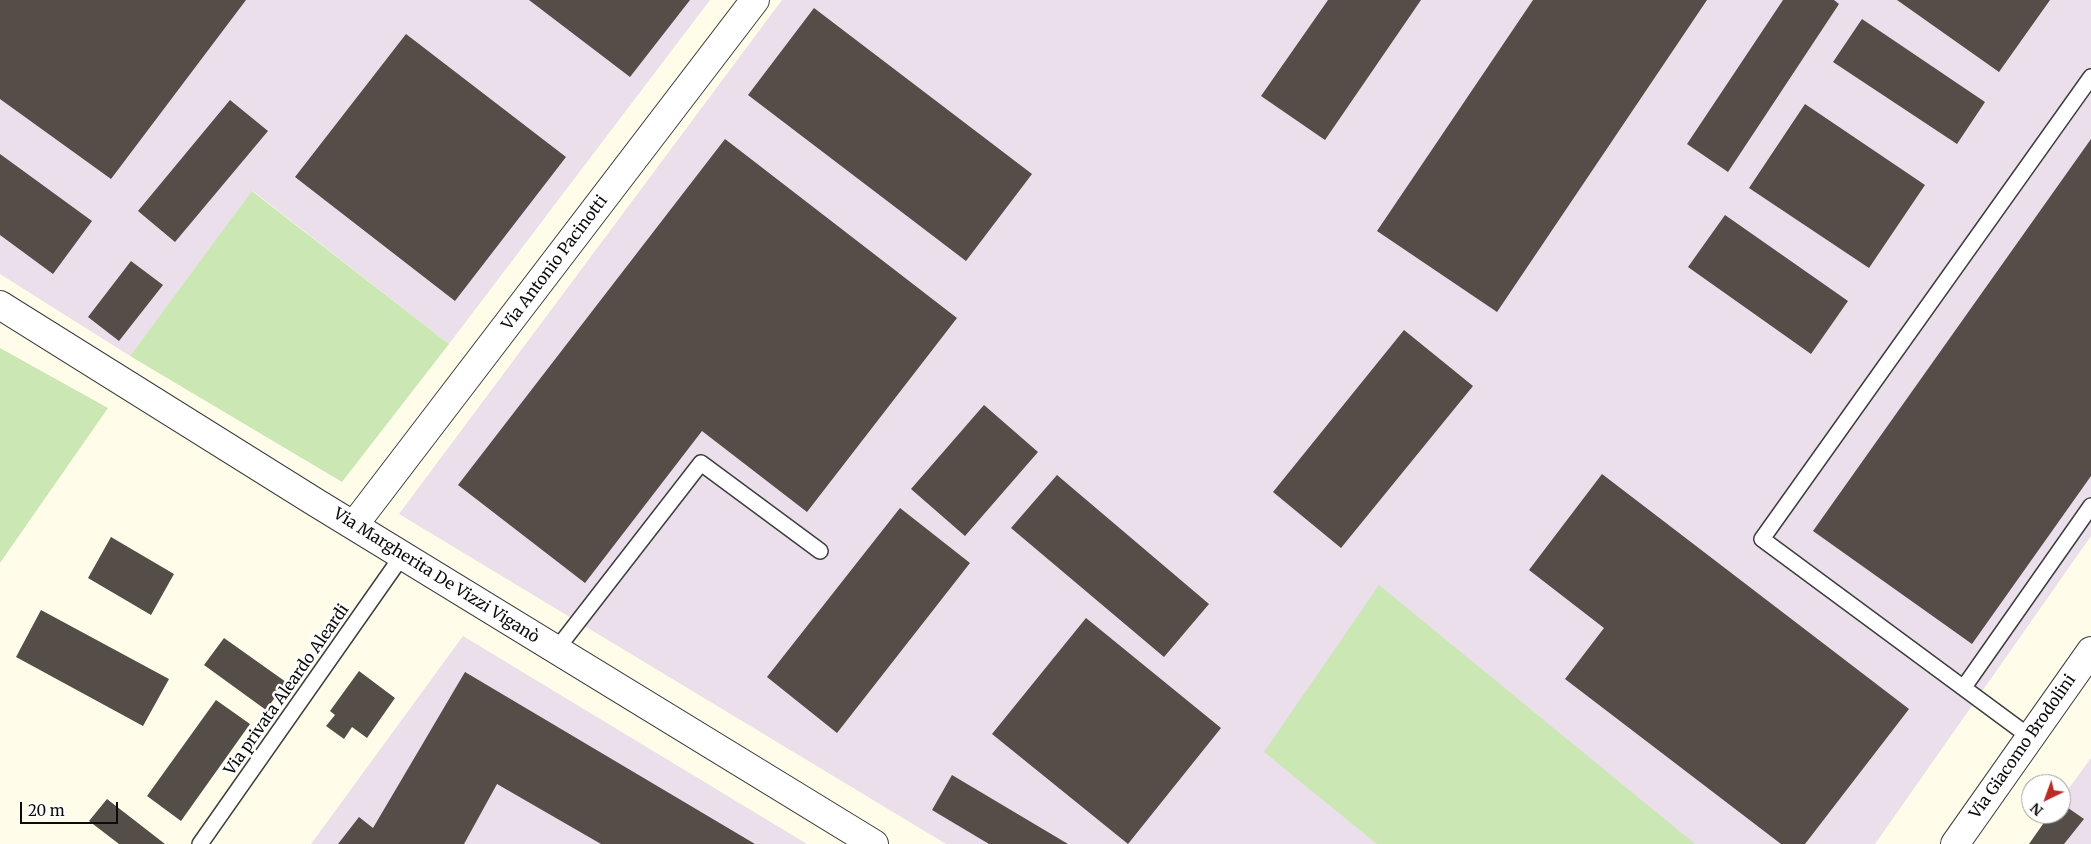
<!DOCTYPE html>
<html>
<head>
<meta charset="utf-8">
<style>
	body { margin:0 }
	#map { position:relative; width:2091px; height:844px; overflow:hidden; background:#fffde9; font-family:Merriweather,serif }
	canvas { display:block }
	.north { position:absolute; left:2021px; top:774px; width:50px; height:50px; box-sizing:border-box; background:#fff; border:1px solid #9d9d9d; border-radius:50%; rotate:222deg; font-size:14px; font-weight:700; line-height:20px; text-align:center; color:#0b0b0b }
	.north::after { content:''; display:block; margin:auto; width:18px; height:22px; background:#ba2b24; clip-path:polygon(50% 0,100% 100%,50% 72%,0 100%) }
	.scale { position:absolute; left:20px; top:802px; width:98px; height:22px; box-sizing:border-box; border:2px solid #0b0b0b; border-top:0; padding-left:6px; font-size:15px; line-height:18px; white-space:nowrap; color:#0b0b0b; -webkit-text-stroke:4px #fff; paint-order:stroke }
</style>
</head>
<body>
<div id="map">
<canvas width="2091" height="844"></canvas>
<div class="north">N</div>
<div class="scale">20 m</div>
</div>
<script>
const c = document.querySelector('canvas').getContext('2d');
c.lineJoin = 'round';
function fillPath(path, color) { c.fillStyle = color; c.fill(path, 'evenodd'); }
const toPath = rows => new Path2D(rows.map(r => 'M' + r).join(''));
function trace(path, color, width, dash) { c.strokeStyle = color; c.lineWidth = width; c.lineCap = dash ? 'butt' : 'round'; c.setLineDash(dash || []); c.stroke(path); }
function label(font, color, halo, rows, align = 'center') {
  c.font = font + ' Merriweather,serif'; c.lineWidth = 5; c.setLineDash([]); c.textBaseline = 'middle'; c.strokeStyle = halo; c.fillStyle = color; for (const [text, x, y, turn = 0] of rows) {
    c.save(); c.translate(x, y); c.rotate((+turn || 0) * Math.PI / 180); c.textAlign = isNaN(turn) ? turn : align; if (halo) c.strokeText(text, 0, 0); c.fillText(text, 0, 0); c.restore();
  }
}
fillPath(toPath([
	[0,0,710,0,449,344,253,191,130,356,0,274],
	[782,0,2091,0,2091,536,1875,844,946,844,399,514],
	[463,636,807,844,311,844],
	[2091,758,2091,844,2029,844,2050,814,2061,814,2061,799]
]), '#eadfea');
fillPath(toPath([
	[252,191,449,344,342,482,130,356],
	[0,348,108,408,0,563],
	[1379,585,1695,844,1377,844,1264,752]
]), '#cbe8b4');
fillPath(toPath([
	[0,0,246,0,111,179,0,99],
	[529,0,690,0,630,77],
	[1328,0,1421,0,1325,140,1261,96],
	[1533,0,1707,0,1497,312,1377,231],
	[1783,0,1834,0,1839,4,1728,172,1687,144],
	[1897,0,2050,0,1999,72],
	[814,8,1032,174,966,261,748,95],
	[1862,19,1985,102,1957,144,1833,62],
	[406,34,566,157,455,301,295,177],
	[230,100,268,131,175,242,138,211],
	[1805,104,1925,185,1869,268,1749,188],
	[725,139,957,318,807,512,702,431,585,583,458,485],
	[2091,139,2091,476,1972,644,1813,531],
	[0,154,92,221,53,274,0,235],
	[1725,215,1848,301,1811,354,1688,267],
	[131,261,163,285,119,341,88,317],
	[1404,330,1473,386,1341,548,1273,492],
	[984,405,1038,452,965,536,911,489],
	[1602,474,1909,709,1805,844,1781,844,1565,679,1604,628,1529,570],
	[1057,475,1209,604,1164,657,1011,528],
	[900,508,970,563,837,733,767,677],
	[111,537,174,574,151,615,88,578],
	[41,610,169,679,143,726,16,657],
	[1086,618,1221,728,1128,844,992,734],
	[224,638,286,682,266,710,204,665],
	[359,671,395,698,367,738,352,727,344,739,326,726,335,715,330,711],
	[465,672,755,844,601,844,497,784,464,844,338,844,359,817,373,828],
	[216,700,250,724,181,821,147,796],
	[952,775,1068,844,989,844,932,810],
	[107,799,165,844,119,844,89,821],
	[2061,803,2084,819,2064,844,2029,844,2050,814,2061,814]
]), '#544d48');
const lane = toPath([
	[556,650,701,463,820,551],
	[1964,687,2091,506],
	[2030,737,1762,539,2091,77],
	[200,844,402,556]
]);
const street = toPath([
	[0,305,315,502,874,844],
	[354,525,755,0],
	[1955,844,2091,651]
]);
trace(lane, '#3e3e3e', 18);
trace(street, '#3e3e3e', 30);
trace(lane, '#fff', 15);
trace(street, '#fff', 28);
label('16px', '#0b0b0b', '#fff', [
	["Via Antonio Pacinotti",555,263,-53],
	["Via Margherita De Vizzi Viganò",436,576,32],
	["Via privata Aleardo Aleardi",287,690,-55],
	["Via Giacomo Brodolini",2023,747,-55]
]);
</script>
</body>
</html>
